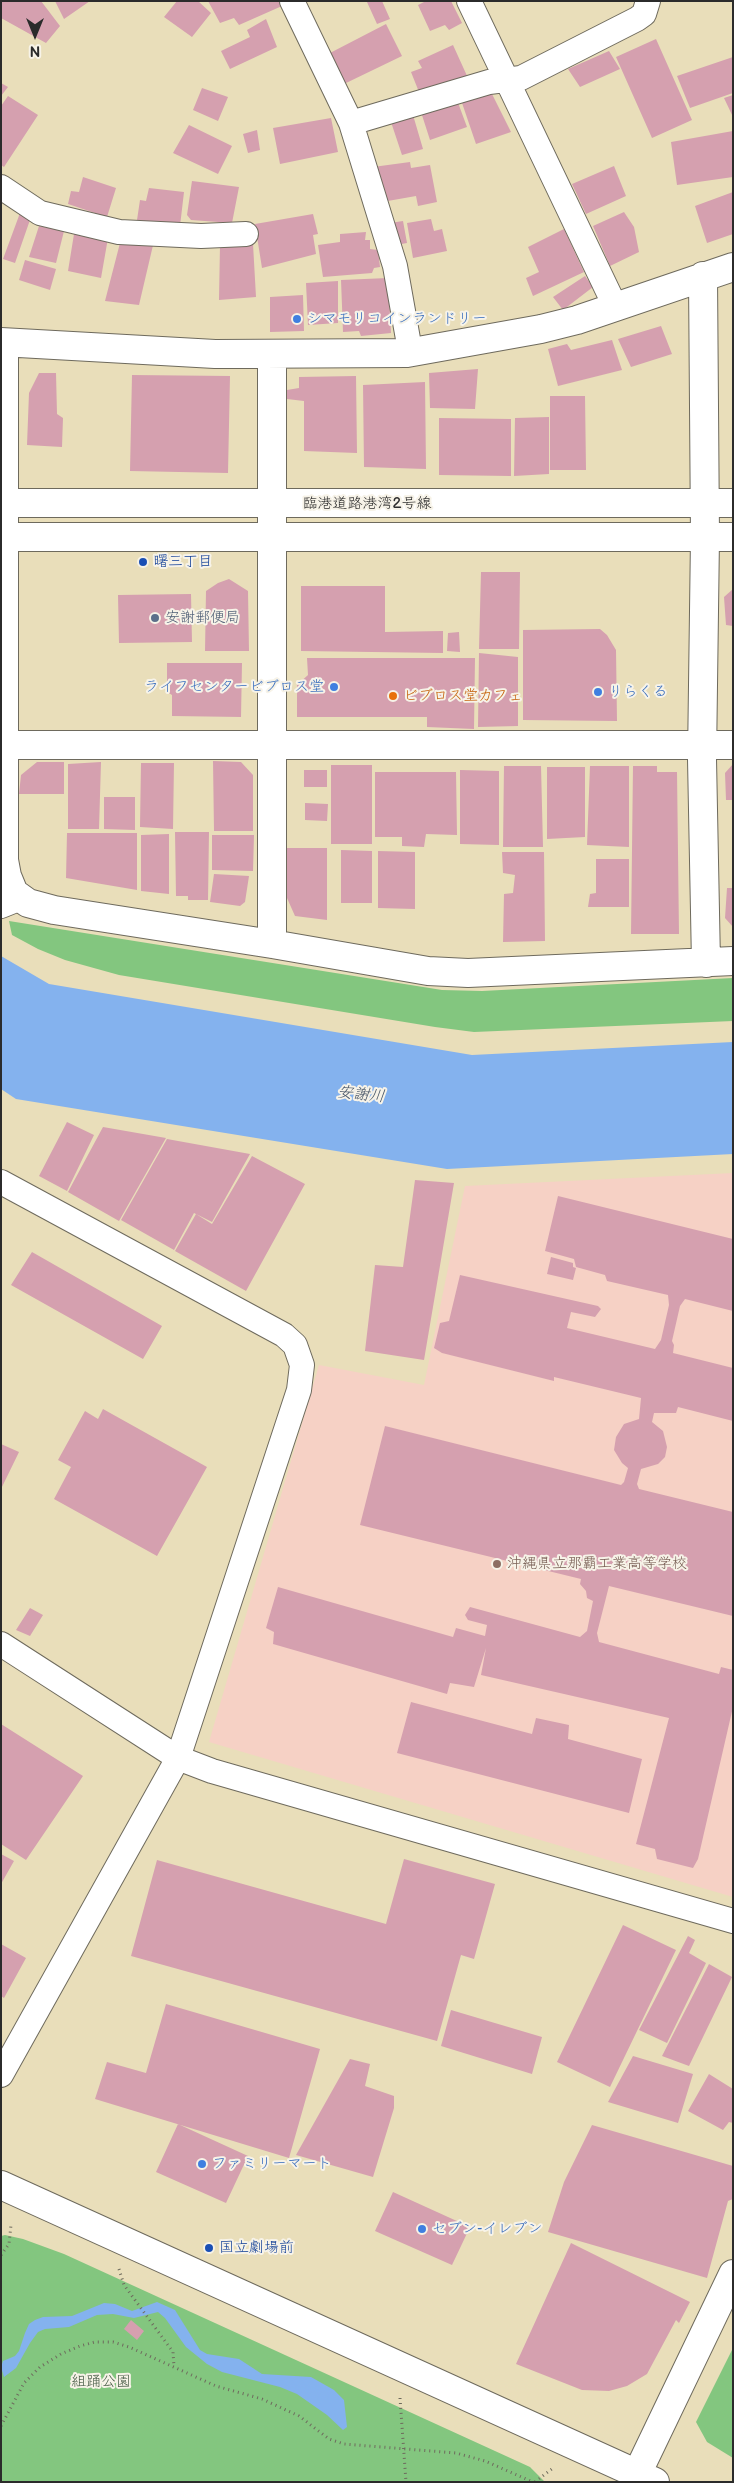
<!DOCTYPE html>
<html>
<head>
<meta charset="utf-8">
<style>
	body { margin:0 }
	#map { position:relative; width:734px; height:2483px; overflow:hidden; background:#e9deba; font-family:"Balsamiq Sans",sans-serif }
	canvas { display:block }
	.frame { position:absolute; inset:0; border:2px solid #2b2b2b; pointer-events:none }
	.north { position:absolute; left:10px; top:10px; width:50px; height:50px; -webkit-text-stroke:4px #f7f3e8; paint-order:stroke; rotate:180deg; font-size:14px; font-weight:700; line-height:20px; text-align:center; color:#2b2b2b }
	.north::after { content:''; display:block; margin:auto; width:18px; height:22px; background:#2b2b2b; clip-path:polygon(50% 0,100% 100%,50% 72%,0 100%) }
</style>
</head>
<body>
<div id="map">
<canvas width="734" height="2483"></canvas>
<div class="frame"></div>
<div class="north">N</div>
</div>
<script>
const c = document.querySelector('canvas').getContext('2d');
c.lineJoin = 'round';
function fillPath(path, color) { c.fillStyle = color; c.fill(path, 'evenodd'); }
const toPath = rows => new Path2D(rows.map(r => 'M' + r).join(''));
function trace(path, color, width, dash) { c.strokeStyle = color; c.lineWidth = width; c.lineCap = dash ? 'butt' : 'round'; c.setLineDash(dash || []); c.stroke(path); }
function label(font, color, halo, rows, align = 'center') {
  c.font = font + ' "Balsamiq Sans","Klee One",sans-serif'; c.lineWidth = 4; c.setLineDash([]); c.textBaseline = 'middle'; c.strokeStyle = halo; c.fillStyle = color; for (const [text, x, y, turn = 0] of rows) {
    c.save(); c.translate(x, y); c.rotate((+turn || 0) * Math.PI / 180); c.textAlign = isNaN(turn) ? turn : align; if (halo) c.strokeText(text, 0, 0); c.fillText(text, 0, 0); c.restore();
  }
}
fillPath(toPath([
	[733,1173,733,1897,209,1742,319,1365,424,1385,465,1186]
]), '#f6d1c5');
fillPath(toPath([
	[9,921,442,990,482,991,733,978,733,1021,474,1032,435,1027,119,975,65,960,38,949,12,935],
	[5,2235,23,2239,64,2254,530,2467,545,2482,1,2482,1,2236],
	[733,2348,733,2458,707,2442,696,2422]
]), '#83c67f');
fillPath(toPath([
	[1,956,49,984,472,1055,733,1042,733,1154,447,1169,16,1099,1,1089],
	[157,2302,175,2310,200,2350,207,2354,239,2359,262,2374,311,2377,334,2390,344,2400,347,2427,343,2430,327,2415,297,2394,280,2387,222,2372,207,2364,186,2347,165,2318,158,2312,134,2318,113,2314,97,2315,69,2327,45,2329,38,2332,30,2343,16,2368,4,2377,1,2367,3,2361,15,2356,19,2351,25,2333,29,2324,35,2320,43,2317,72,2316,104,2303,115,2304,132,2311]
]), '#84b2ee');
fillPath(toPath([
	[1,1,41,1,60,26,46,43,1,18],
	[55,1,90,1,64,19],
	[177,1,198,1,211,13,192,37,164,17],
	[208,1,279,1,282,6,239,25,234,18,220,23],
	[370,1,382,1,390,19,377,24,367,2],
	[426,1,451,1,462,23,449,30,445,25,430,31,418,5],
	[266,19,277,47,230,69,221,51,250,37,247,30],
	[386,24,402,56,344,84,330,53],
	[656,39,692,120,652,138,616,57],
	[453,45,468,78,421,97,411,72,422,68,418,61],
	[609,51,620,69,580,87,568,69],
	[733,57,733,93,690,108,677,76],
	[1,83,8,87,1,96],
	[202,88,228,97,218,121,193,110],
	[490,90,511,132,476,144,461,100],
	[733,95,733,117,724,98],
	[8,96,38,115,4,167,1,165,1,106],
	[457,100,467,127,430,140,421,112],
	[413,115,423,149,402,155,391,122],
	[331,118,338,152,280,164,273,128],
	[189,125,232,146,218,174,173,153],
	[257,130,260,150,248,153,243,134],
	[733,131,733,177,677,185,671,142],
	[410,162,411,168,430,165,437,202,418,206,416,196,382,202,373,167],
	[614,166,626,196,586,214,572,184],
	[83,177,116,188,107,217,68,204,71,191,79,192],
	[192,181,239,187,232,223,191,220,187,215],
	[149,188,184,192,180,226,137,220,140,200,146,201],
	[733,192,733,234,707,243,695,206],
	[624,212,634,227,639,252,610,266,593,226],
	[20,213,31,217,15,263,3,259],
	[313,214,318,234,313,235,316,254,262,268,255,224],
	[431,219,434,231,442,229,447,251,413,258,407,223],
	[403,221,407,243,396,245,390,223],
	[39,226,64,231,56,263,29,257],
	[564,229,584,272,533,296,526,278,539,272,528,247],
	[366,232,365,240,370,240,370,249,378,250,380,267,374,268,372,273,323,277,318,245,340,242,340,234],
	[74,234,108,238,101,278,68,271],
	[154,241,139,305,105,301,120,243],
	[253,244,256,297,219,300,220,245],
	[25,260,56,269,50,290,19,280],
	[585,276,593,287,563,310,553,297],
	[388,278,391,333,361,336,359,331,343,332,341,280],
	[338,281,338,323,308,325,306,283],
	[303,295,304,331,270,332,270,297],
	[661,326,672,354,631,367,618,339],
	[612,340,622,370,558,386,548,349,567,344,571,350],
	[478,369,475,409,430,408,429,373],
	[39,373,56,373,57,414,63,418,62,447,27,445,29,393],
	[132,375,230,376,228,473,130,471],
	[356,376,357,453,304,451,304,401,287,399,287,390,299,388,299,377],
	[425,382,426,469,364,467,363,385],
	[550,396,585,396,586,470,550,470],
	[549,417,549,474,514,476,515,418],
	[439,418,511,419,511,476,439,475],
	[481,572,520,572,519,649,479,649],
	[229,579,248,591,249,651,205,651,206,591,218,583],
	[301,586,385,586,385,632,443,631,443,653,301,651],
	[733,589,733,626,726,625,724,597],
	[191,594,192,642,119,643,118,595],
	[600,629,607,635,616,650,617,721,523,720,523,630],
	[459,632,460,652,447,651,448,633],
	[479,653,518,657,518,726,478,727],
	[307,658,475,658,474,729,427,727,427,717,297,717,297,685,308,675],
	[167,663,242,663,241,717,172,716,172,695,167,692],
	[213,761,241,762,253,775,253,831,214,831],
	[37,762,64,762,64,794,19,794,21,775],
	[101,762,99,829,68,829,68,764],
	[141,763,174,763,173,829,140,827],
	[733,764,733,800,726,800,725,773],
	[331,765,372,765,372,844,331,844],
	[504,766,541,766,543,847,503,847],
	[590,766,629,766,629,847,587,845],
	[633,766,657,766,657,772,677,772,679,934,631,934],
	[547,767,585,767,585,837,547,839],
	[304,770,327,770,327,787,304,787],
	[460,770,499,771,499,845,460,844],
	[375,772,456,772,457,835,426,834,424,847,402,846,402,837,375,837],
	[104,797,135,797,135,830,104,829],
	[305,803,328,804,327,821,305,820],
	[175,832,209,832,208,900,188,900,188,896,176,896],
	[67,833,137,833,137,890,66,878],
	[169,834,169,894,141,891,141,835],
	[212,835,254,835,253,871,212,870],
	[287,848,327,848,327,920,295,916,287,898],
	[341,850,372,851,372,903,341,903],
	[378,851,415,852,415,909,378,908],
	[502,852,544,852,545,941,503,942,504,894,513,893,515,875,503,873],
	[596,859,629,859,629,907,588,907,590,894,596,893],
	[214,874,249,876,245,902,240,906,210,902],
	[727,888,733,888,733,927,725,918],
	[67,1122,94,1135,67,1191,39,1176],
	[103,1127,166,1138,119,1221,68,1192],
	[167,1139,250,1154,212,1222,194,1213,174,1250,121,1220],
	[252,1156,305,1184,246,1291,175,1251,196,1214,212,1224],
	[415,1180,454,1183,424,1360,365,1351,375,1265,403,1267],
	[558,1196,733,1239,733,1311,685,1299,680,1306,672,1341,674,1345,673,1353,733,1368,733,1421,678,1407,676,1413,654,1413,652,1422,663,1431,667,1447,665,1457,658,1464,641,1469,637,1484,639,1489,733,1512,733,1616,609,1586,597,1633,599,1642,719,1674,721,1667,733,1670,733,1707,698,1859,693,1868,657,1859,655,1849,636,1844,669,1718,481,1675,486,1648,474,1687,450,1683,447,1694,273,1644,274,1632,266,1628,278,1587,453,1637,456,1628,485,1636,487,1625,468,1620,465,1615,470,1607,580,1637,587,1631,593,1601,587,1598,586,1591,580,1584,581,1579,360,1525,385,1426,621,1485,624,1482,628,1468,622,1463,614,1450,616,1437,624,1424,639,1419,641,1398,554,1377,554,1381,442,1353,434,1348,440,1323,449,1321,460,1275,598,1306,601,1309,595,1317,571,1312,567,1328,655,1349,661,1340,669,1305,668,1295,607,1281,605,1275,576,1267,574,1259,545,1251],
	[32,1252,162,1326,143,1359,11,1285],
	[551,1257,573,1263,573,1267,576,1268,573,1280,547,1274],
	[103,1409,207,1467,157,1556,54,1499,71,1467,58,1460,85,1411,98,1419],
	[1,1444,19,1452,1,1489],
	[30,1608,43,1615,30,1636,16,1630],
	[411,1702,532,1734,536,1718,569,1725,568,1739,642,1759,629,1813,397,1753],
	[1,1724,83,1776,26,1860,1,1844],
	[1,1854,14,1861,1,1884],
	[404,1859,495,1884,474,1959,461,1955,437,2041,131,1956,157,1860,386,1924],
	[623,1925,676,1950,610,2087,557,2062],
	[688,1936,695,1940,689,1953,706,1963,667,2043,639,2030],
	[1,1944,26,1958,4,1998,1,1996],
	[709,1964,732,1977,689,2066,662,2056],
	[166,2004,320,2049,289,2158,95,2099,107,2062,146,2073],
	[451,2010,542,2037,532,2074,441,2046],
	[633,2056,693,2074,678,2123,608,2102],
	[350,2059,370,2064,365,2086,394,2096,394,2108,373,2177,296,2155],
	[709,2074,733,2089,733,2123,729,2122,723,2130,688,2111],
	[178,2124,248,2156,226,2203,156,2172],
	[592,2125,733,2166,733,2199,728,2201,707,2278,548,2232,564,2182],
	[393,2192,470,2227,452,2265,375,2231],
	[571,2243,690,2302,679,2323,676,2320,647,2374,627,2386,609,2391,582,2390,516,2364],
	[131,2320,144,2331,137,2340,124,2329]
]), '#d5a0af');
const street = toPath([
	[292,1,351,123,395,266,408,339,407,353],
	[469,1,615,306],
	[351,123,489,82,521,78,637,19,644,14,648,1],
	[1,187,40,213,119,232,201,236,246,234],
	[1,906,21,898],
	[1,1182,284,1335,295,1345,302,1365,299,1390,178,1758,1,2075],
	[1,1644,178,1758,212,1771,733,1921]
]);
const secondary = toPath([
	[703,276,705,537,702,759,706,963],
	[1,342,215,354,407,353,541,329,577,320,733,267],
	[4,343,4,860,7,876,14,893,28,903,54,910,272,944,428,971,468,973,733,961],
	[272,355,272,944],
	[1,503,733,503],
	[1,537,733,537],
	[6,745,733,745],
	[1,2185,655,2482],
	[637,2474,733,2274]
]);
trace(street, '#6e6a5d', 26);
trace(secondary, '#6e6a5d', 30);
trace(toPath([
	[1,2255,9,2244,11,2225],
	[119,2269,124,2285,173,2352,174,2367],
	[400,2398,406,2482],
	[1,2426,24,2383,40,2367,61,2354,80,2346,95,2342,113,2342,129,2347,216,2386,262,2399,299,2416,329,2439,344,2444,456,2453,485,2461,533,2482],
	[535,2482,553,2468]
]), '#6e6a5d', 3, [1, 4]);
trace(street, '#fff', 24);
trace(secondary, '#fff', 28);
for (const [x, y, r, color] of [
	[297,319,5,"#3f7fe0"],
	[143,562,5,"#1a4fb4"],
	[155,618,5,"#5c6f8a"],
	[334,687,5,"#3f7fe0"],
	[598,692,5,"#3f7fe0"],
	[393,696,5,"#e8710a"],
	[497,1564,5,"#8d6e63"],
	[202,2164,5,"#3f7fe0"],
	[422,2229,5,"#3f7fe0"],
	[209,2248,5,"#1a4fb4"]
]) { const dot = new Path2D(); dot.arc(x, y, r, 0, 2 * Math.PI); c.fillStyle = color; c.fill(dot); trace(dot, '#f7f3e8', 2); }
label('15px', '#366cbe', '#f7f3e8', [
	["シマモリコインランドリー",307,319],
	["ライフセンタービブロス堂",324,687,"right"],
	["りらくる",608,692],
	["ファミリーマート",212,2164],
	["セブン-イレブン",432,2229]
], 'left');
label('15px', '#2b2b2b', '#f7f3e8', [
	["臨港道路港湾2号線",367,504]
]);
label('15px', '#164399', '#f7f3e8', [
	["曙三丁目",153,562],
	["国立劇場前",219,2248]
], 'left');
label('15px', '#4e5e75', '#f7f3e8', [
	["安謝郵便局",165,618]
], 'left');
label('15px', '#c56008', '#f7f3e8', [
	["ビブロス堂カフェ",403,696]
], 'left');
label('15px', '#785e54', '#f7f3e8', [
	["沖縄県立那覇工業高等学校",507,1564]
], 'left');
label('15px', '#455a44', '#f7f3e8', [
	["組踊公園",101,2382]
]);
label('italic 16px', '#465466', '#f7f3e8', [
	["安謝川",361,1095,6]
]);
</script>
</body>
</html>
